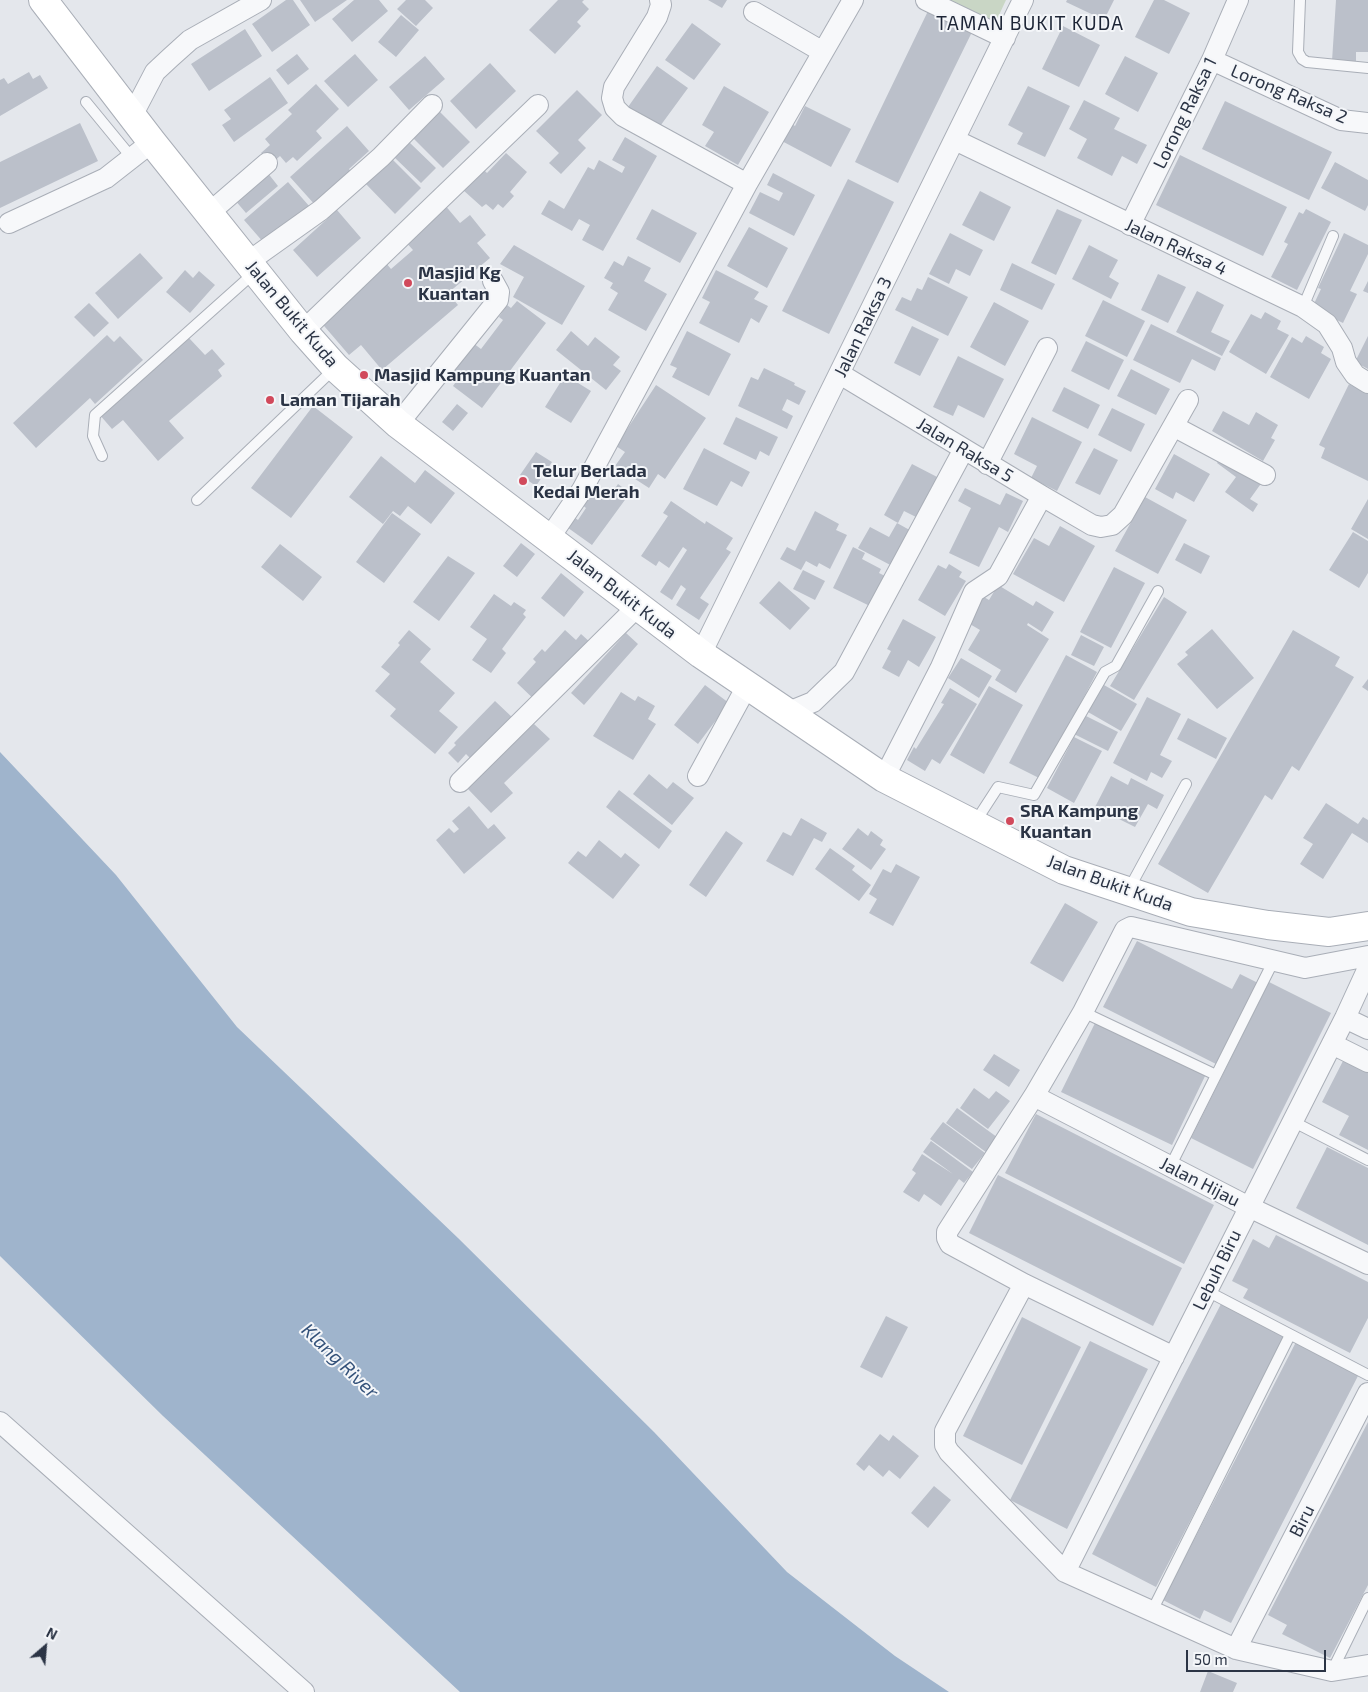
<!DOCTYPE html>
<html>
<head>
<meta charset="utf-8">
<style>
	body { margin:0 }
	#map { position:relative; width:1368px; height:1692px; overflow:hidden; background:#e4e7ec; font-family:"Exo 2",sans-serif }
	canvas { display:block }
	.north { position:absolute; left:20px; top:1622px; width:50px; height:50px; -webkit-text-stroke:4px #f4f6f9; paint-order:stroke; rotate:27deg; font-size:14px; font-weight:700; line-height:20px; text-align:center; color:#2b3445 }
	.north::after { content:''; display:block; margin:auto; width:18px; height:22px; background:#2b3445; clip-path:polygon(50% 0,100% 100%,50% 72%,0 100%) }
	.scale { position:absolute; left:1186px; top:1650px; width:140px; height:22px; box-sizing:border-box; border:2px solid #2b3445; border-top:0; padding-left:6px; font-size:15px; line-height:18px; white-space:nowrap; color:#2b3445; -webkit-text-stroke:4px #f4f6f9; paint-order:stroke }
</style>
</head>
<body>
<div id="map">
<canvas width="1368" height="1692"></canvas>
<div class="north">N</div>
<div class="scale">50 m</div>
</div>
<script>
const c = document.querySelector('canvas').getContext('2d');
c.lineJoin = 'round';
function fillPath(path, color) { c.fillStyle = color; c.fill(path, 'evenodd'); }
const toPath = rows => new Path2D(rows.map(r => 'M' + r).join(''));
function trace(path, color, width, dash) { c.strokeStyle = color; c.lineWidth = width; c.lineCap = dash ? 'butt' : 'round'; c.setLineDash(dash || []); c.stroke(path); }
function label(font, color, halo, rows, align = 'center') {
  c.font = font + ' "Exo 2",sans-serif'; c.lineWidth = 4; c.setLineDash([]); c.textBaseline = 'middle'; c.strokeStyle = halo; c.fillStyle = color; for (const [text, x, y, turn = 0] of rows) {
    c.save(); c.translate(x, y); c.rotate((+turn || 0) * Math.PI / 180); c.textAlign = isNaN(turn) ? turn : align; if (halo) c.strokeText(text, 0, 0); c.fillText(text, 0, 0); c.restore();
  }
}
fillPath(toPath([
	[941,0,1006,0,994,26]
]), '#c9d6c5');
fillPath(toPath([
	[0,752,116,875,237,1027,458,1238,654,1432,787,1572,895,1656,949,1692,460,1692,163,1416,0,1256]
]), '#9fb4cc');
fillPath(toPath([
	[286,0,293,0,310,25,272,52,252,24],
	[300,0,347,0,315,22],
	[354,0,379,0,388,11,352,42,332,19],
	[406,0,425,0,433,8,416,26,397,9],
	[558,0,584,0,582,2,589,9,577,22,581,26,555,54,529,30],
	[708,0,727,0,722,8],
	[1067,0,1114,0,1104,20,1066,2],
	[1154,0,1164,0,1190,13,1169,54,1135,37],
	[1336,0,1368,0,1368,52,1356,52,1356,63,1332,61],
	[928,11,972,32,898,183,855,162],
	[401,15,419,30,396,57,378,42],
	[692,23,721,44,694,80,665,60],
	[1063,26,1100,45,1079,87,1042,69],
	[245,29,262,56,209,91,191,64],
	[297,54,309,69,288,85,276,70],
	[355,54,378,80,348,107,324,81],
	[425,56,445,79,409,110,389,87],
	[1125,56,1158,73,1138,112,1105,94],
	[490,63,516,91,476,129,450,101],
	[657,66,688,88,658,129,628,107],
	[29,72,33,79,40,75,48,88,0,116,0,80,4,78,8,84],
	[270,77,288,103,234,142,222,125,231,119,224,110],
	[316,84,339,109,316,131,322,138,297,161,293,157,286,163,280,156,271,164,261,153,270,145,265,139,292,114,288,110],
	[724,86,769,112,738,165,705,146,714,132,702,125],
	[1028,86,1070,106,1045,157,1017,144,1023,133,1008,125],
	[577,90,602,115,578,140,586,148,561,174,549,163,559,153,536,131],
	[1084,100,1120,118,1114,129,1147,145,1137,164,1122,156,1112,176,1077,158,1087,139,1069,129],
	[1225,101,1332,152,1309,200,1202,149],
	[805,106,851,129,831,167,778,139,788,122,795,126],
	[436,108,470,142,443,168,409,134],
	[80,123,98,161,0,208,0,162],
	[347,126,369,151,349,169,352,173,316,206,290,177],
	[625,137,657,156,603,251,582,240,590,225,579,219,572,231,541,214,549,200,564,209,588,167,594,170,599,160,622,173,625,167,612,160],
	[409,142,436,168,421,183,394,157],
	[506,153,527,172,510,192,514,196,503,208,498,204,493,210,486,204,482,207,463,190,482,168,487,173],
	[1180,155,1287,207,1263,256,1156,205],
	[391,158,421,188,395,214,365,183],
	[1335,162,1368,180,1368,205,1365,211,1321,188],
	[267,172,278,186,246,213,234,199],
	[773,173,815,195,794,236,749,213,760,192,779,201,783,193,767,185],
	[848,179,894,202,829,334,782,311],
	[288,182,310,207,264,243,244,220],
	[980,191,1011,207,994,241,962,225],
	[444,204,460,223,470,215,486,235,477,243,490,258,448,293,458,305,382,370,361,345,349,355,319,320,386,263,391,269,413,250,403,239],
	[652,209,697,233,680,263,636,239],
	[1057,209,1082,220,1056,275,1031,263],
	[1306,209,1331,222,1297,290,1271,277,1288,244,1284,242,1299,212,1303,214],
	[337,210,361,238,317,277,293,250],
	[749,227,788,248,767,288,727,266],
	[950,233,983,250,970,276,956,269,949,284,929,274],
	[1344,233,1368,245,1368,254,1350,291,1357,294,1343,323,1312,308,1321,289,1318,288],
	[514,245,585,286,562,325,513,297,524,277,500,264],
	[1089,245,1118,260,1109,277,1119,283,1111,299,1072,279],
	[140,253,163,278,118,319,95,293],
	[628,256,651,268,644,281,667,294,646,331,608,310,618,293,610,288,613,283,604,278,614,261,623,266],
	[1012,263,1055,284,1042,310,1000,290],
	[185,270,193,278,199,271,215,285,190,313,166,292],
	[716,270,759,292,754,299,768,306,759,323,751,318,739,343,699,323,710,302,702,298],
	[1158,274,1186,287,1168,323,1141,310],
	[928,277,968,297,948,336,895,310,902,297,911,301,917,288,922,290],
	[1368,281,1368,293,1363,291],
	[1197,291,1224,305,1211,332,1230,341,1222,356,1176,332],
	[1103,300,1145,321,1127,357,1085,336],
	[517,301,546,323,482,408,453,386,460,376,453,370,473,343,481,349,503,320,499,317,507,305,511,308],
	[994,302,1029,321,1005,366,970,347],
	[89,303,109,323,94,337,74,317],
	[1265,312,1281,321,1277,329,1289,335,1266,374,1229,352,1251,314,1261,319],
	[1151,324,1221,358,1215,371,1192,359,1180,383,1133,360],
	[912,326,939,339,920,376,894,363],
	[571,331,588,346,595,337,620,357,613,365,621,371,606,390,556,350],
	[687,331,731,354,709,396,672,377,677,368,670,365],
	[107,335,114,342,120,336,143,360,95,404,90,398,36,448,13,423],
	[1306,336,1324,347,1321,353,1331,359,1309,399,1270,377,1292,337,1302,343],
	[1368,336,1368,369,1355,362],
	[189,338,205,355,212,349,225,364,218,370,222,376,169,421,184,438,158,461,123,420,112,429,99,414],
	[1086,341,1124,360,1109,390,1071,371],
	[958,356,1004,379,984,418,958,405,953,416,933,407],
	[764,368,795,383,794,385,806,391,799,405,787,399,782,410,793,416,787,429,738,406,751,377,758,380],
	[1131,369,1170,389,1156,415,1117,396],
	[565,375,591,391,571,423,545,407],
	[1349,384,1368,393,1368,481,1321,458,1325,448,1319,445],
	[656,385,706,418,665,479,658,474,649,488,615,466,625,452,616,446],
	[1064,387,1100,405,1088,429,1052,411],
	[457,404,468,413,453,431,442,422],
	[313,406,353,437,291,518,251,488],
	[1112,408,1145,424,1131,452,1098,435],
	[1223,411,1249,425,1256,412,1278,425,1271,438,1275,440,1263,461,1212,431],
	[736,417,778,437,769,456,760,451,756,460,723,444],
	[1032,417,1082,442,1057,491,1031,478,1037,466,1014,454],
	[704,448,750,472,742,487,731,481,717,506,683,489],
	[1094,448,1118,460,1100,495,1075,483],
	[1226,450,1265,478,1250,499,1258,504,1253,512,1225,492,1236,477,1217,463],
	[536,452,552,462,536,486,520,475],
	[1174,454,1210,474,1194,502,1176,492,1173,499,1155,489],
	[381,456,415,483,425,470,455,493,431,524,408,506,400,516,393,511,383,524,349,497],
	[912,464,941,479,920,519,904,511,898,523,884,515],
	[593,484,610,496,618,484,630,493,592,545,564,525,571,515,578,520,586,508,580,503],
	[965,488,1000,505,1006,493,1023,501,1008,532,999,527,979,567,949,553,971,508,958,501],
	[1145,497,1187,520,1158,574,1115,551],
	[1368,499,1368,539,1351,529],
	[671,501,705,524,706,521,733,538,726,549,731,552,700,598,709,604,699,620,676,605,686,589,681,585,672,600,660,592,687,550,683,547,669,568,659,561,656,566,641,556,668,516,663,513],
	[815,511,839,524,836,530,847,535,830,569,819,563,817,567,806,561,801,570,780,559,787,547,795,551],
	[392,513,421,534,384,583,356,562],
	[897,523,915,533,896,568,858,548,870,527,889,537],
	[1060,526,1095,546,1064,602,1013,574,1034,538,1049,546],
	[1353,532,1368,541,1368,573,1359,588,1329,570],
	[521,543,535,554,517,577,503,566],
	[1184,543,1210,556,1201,574,1175,560],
	[280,544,322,577,303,601,261,567],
	[853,547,865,553,862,559,881,569,879,573,891,579,876,609,833,588],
	[448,556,475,573,439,621,413,602],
	[949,564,962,572,959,577,966,581,945,616,918,600,938,565,946,569],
	[1114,567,1145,583,1111,648,1080,632],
	[803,570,825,581,815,600,793,589],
	[561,573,584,592,564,617,541,598],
	[779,581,810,608,790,630,759,603],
	[998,585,1033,606,1036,601,1054,612,1042,632,1028,623,1027,625,1049,639,1016,693,995,680,1001,670,968,650,980,630,953,614,969,588,989,600],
	[494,594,511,606,514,602,526,610,523,614,526,617,502,649,506,653,491,673,472,660,487,639,470,627],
	[1164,597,1187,612,1134,700,1110,686],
	[903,619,936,637,919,667,908,660,899,677,882,668,891,651,887,649],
	[1212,629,1254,678,1217,709,1177,664,1188,655,1185,652],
	[409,630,431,649,420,662,455,693,439,711,458,727,435,754,390,716,396,709,375,691,390,674,381,667,400,645,398,643],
	[565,630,576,640,581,634,591,643,540,705,517,683,536,662,533,659,542,649,545,652],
	[1293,630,1340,657,1335,666,1354,677,1299,771,1292,766,1272,800,1265,795,1208,893,1158,864],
	[626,633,638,644,584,705,571,693],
	[1081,635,1104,647,1094,666,1071,655],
	[1066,655,1097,672,1041,779,1009,763],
	[961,658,992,676,979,698,948,678],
	[1368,679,1368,691,1362,687],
	[705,685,729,703,698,744,674,725],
	[1104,685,1137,704,1121,731,1088,712],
	[989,686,1023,705,984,774,950,755],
	[950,688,977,704,940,764,932,759,925,771,907,760,914,747,916,749,944,704,941,703],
	[621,692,635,701,638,696,655,706,648,719,656,724,633,760,593,736],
	[1147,697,1181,714,1160,755,1172,761,1162,778,1151,772,1147,781,1113,763],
	[495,701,514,719,473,761,466,754,458,763,448,753,456,745,454,743],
	[1084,715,1118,732,1108,751,1074,734],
	[1188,718,1227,738,1216,759,1177,739],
	[534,724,550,739,504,783,513,793,491,813,467,788],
	[1074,737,1102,751,1074,803,1047,788],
	[649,774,667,789,673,782,694,798,672,825,633,794],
	[1111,776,1128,785,1131,778,1164,795,1157,809,1148,804,1135,827,1095,807],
	[619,790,672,831,659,849,606,807],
	[1326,803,1358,824,1363,817,1368,820,1368,843,1352,833,1323,879,1300,864,1313,844,1303,838],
	[469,806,488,829,494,824,506,838,464,874,436,840,449,828,454,833,459,829,452,821],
	[801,818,827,833,822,842,814,838,793,876,766,861,783,832,791,836],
	[858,828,868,836,871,831,883,840,880,845,886,849,871,870,842,849],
	[726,831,743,843,706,897,689,885],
	[599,840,621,858,625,853,640,865,613,899,568,863,578,851,586,857],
	[830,848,855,866,852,870,871,885,859,901,815,869],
	[896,864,920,877,893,926,869,913,877,899,869,894,883,869,891,873],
	[1065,903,1098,922,1063,982,1030,963],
	[1137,941,1232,989,1240,974,1258,983,1216,1064,1103,1007],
	[1269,982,1331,1013,1253,1169,1191,1138],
	[1096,1021,1206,1074,1172,1145,1061,1092],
	[994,1054,1020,1070,1009,1087,983,1070],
	[1344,1059,1368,1071,1368,1150,1339,1135,1349,1116,1322,1102],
	[974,1088,989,1099,996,1091,1010,1101,988,1129,960,1108],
	[957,1108,1001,1140,990,1155,946,1123],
	[1036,1114,1214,1205,1184,1264,1005,1173],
	[943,1122,985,1153,972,1169,930,1139],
	[931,1141,973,1172,964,1183,959,1179,941,1206,924,1194,919,1202,903,1192,916,1173,912,1170,922,1154,953,1174,923,1152],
	[1327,1147,1368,1168,1368,1245,1296,1208],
	[998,1175,1182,1268,1153,1326,969,1233],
	[1276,1235,1368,1282,1368,1318,1350,1353,1243,1298,1248,1289,1232,1281,1253,1239,1269,1248],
	[1221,1304,1285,1337,1156,1587,1092,1554],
	[886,1316,908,1327,882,1378,860,1367],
	[1022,1317,1081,1347,1022,1465,963,1436],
	[1090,1341,1148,1369,1067,1529,1010,1500],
	[1296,1342,1359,1374,1231,1623,1204,1610,1200,1619,1163,1600],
	[1368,1422,1368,1585,1330,1658,1282,1634,1287,1625,1268,1615],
	[880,1434,889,1441,893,1435,919,1456,900,1479,889,1470,883,1477,869,1465,864,1471,856,1464],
	[934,1486,951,1500,928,1528,911,1513],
	[1208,1671,1237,1683,1233,1692,1200,1692]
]), '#bbc0ca');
const lane = toPath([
	[1300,0,1298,52,1302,59,1307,62,1368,68],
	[86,102,132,158],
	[1303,307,1333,236],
	[102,456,93,436,95,415,254,273],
	[197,500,335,368],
	[974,824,998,787,1034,795,1105,672,1116,666,1158,591],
	[1129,889,1186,784],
	[1083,1012,1216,1075],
	[1292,1121,1368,1160],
	[1170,1167,1273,962],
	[1207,1291,1368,1375],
	[1152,1611,1290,1335],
	[1332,1671,1368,1598]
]);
const street = toPath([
	[660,0,661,5,657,17,614,87,612,98,615,108,623,116,747,184],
	[926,0,1005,38],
	[754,12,823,52],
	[1212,60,1341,120,1368,123],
	[132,116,155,72,170,58,190,40,261,0],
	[955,140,1303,307,1327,324,1342,348,1346,362,1355,375,1368,383],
	[209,213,267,163],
	[9,223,106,178,152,142],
	[1130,225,1212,60,1238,0],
	[248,262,321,210,381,157,432,105],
	[303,331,538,105],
	[840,374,1042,496,1092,525,1101,527,1112,525,1123,515,1188,400],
	[398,424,498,300,499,292,493,281],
	[1175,427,1265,475],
	[987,464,1047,348],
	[550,537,582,490,747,184,853,0],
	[701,654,1023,0],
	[786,713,813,702,844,672,964,449],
	[698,776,747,686],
	[884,778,941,667,974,592,998,576,1042,496],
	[460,782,638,606],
	[1345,1018,1368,1029],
	[1332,1044,1368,1062],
	[1034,1096,1249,1207,1368,1264],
	[1024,1284,945,1431,945,1445,949,1452,1065,1572,1236,1649,1332,1671,1368,1665],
	[1174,1357,1024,1284,950,1244,947,1238,947,1232,1034,1096,1083,1012,1125,930,1131,927,1305,968,1368,956],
	[0,1422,304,1692],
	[1065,1572,1345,1018,1368,968],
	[1236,1649,1368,1393]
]);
const secondary = toPath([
	[43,0,152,142,303,331,336,368,398,424,701,654,884,778,1064,870,1191,912,1268,925,1329,932,1368,926]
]);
trace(lane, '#a9aeb7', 12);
trace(street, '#a9aeb7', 22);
trace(secondary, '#a9aeb7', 30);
trace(lane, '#f7f8fa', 10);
trace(street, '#f7f8fa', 20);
trace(secondary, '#fff', 28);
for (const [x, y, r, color] of [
	[408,283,5,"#d1495b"],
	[364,375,5,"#d1495b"],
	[270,400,5,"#d1495b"],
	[523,481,5,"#d1495b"],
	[1010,821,5,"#d1495b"]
]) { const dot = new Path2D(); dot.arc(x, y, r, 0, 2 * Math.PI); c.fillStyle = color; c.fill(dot); trace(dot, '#f4f6f9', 2); }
label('18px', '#2b3445', '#f4f6f9', [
	["Lorong Raksa 2",1289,94,23],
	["Lorong Raksa 1",1185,113,-64],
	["Jalan Raksa 4",1176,247,25],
	["Jalan Bukit Kuda",292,314,50],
	["Jalan Raksa 3",863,327,-64],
	["Jalan Raksa 5",965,450,31],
	["Jalan Bukit Kuda",622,594,38],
	["Jalan Bukit Kuda",1110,883,20],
	["Jalan Hijau",1200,1182,27],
	["Lebuh Biru",1217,1270,-64],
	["Biru",1302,1521,-63]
]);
label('bold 18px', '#2b3445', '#f4f6f9', [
	["Masjid Kg",418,273],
	["Kuantan",418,294],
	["Masjid Kampung Kuantan",374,375],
	["Laman Tijarah",280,400],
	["Telur Berlada",533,471],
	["Kedai Merah",533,492],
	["SRA Kampung",1020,811],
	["Kuantan",1020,832]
], 'left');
c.letterSpacing = '1px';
label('19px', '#1d2536', '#f4f6f9', [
	["TAMAN BUKIT KUDA",1030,24]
]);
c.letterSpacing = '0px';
label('italic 19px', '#34527a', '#f4f6f9', [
	["Klang River",340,1361,44]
]);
</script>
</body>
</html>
